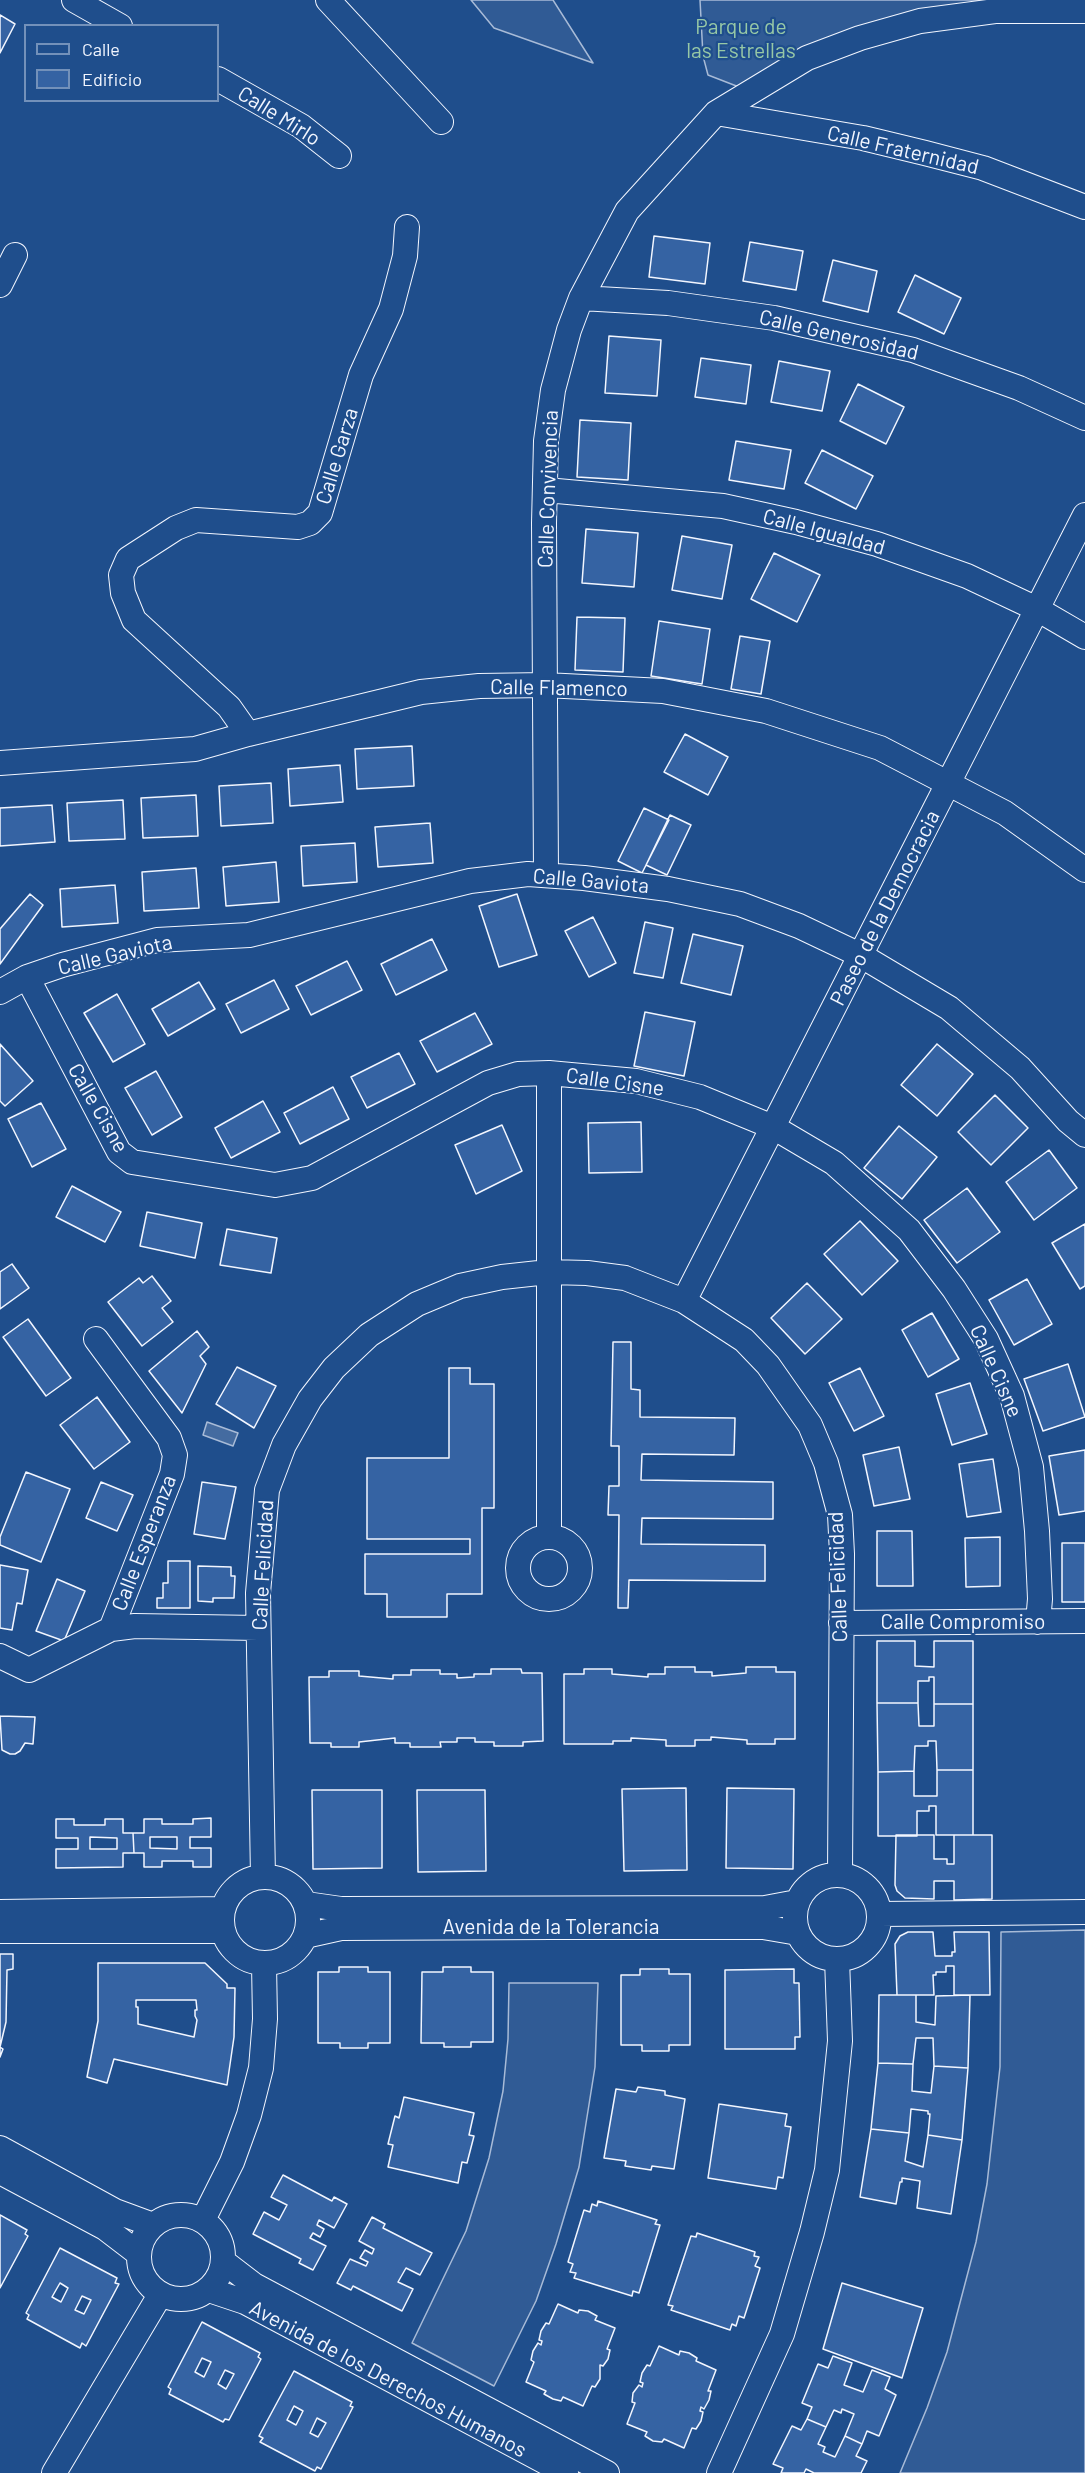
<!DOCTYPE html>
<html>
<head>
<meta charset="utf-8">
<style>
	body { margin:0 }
	#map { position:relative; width:1085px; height:2473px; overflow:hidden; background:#1f4e8c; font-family:Barlow,sans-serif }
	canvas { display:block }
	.legend { position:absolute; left:24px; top:24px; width:195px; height:78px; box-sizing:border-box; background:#1f4e8c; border:2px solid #7391ba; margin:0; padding:8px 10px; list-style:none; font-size:18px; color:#f2f6ff }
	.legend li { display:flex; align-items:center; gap:12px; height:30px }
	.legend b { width:30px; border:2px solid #7391ba }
</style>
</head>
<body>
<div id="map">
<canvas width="1085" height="2473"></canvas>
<ul class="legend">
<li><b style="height:8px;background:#1f4e8c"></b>Calle</li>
<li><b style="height:16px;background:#3563a3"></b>Edificio</li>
</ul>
</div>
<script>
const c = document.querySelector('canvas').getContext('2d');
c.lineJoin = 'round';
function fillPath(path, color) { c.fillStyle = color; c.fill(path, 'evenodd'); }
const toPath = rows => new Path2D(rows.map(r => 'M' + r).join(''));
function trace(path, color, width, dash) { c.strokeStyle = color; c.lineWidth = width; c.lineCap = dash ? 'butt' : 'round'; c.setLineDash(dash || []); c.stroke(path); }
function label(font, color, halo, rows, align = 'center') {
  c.font = font + ' Barlow,sans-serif'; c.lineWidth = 4.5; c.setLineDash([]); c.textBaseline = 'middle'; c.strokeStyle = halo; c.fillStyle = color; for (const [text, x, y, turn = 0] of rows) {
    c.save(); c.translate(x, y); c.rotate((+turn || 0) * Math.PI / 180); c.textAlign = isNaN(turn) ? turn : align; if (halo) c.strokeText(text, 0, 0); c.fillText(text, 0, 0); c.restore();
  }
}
const built = toPath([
	[471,0,553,0,593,63,494,28,471,0],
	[700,0,1036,0,977,3,739,87,708,75,703,56,700,0],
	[1085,1930,1085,2473,900,2473,927,2408,947,2352,976,2242,987,2184,1000,2067,1001,1932,1085,1930],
	[509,1983,598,1983,595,2067,579,2167,556,2244,536,2301,494,2386,412,2343,466,2231,489,2158,503,2091,508,2039,509,1983]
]);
fillPath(built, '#305b95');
trace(built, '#a8bbd7', 1.5);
const water = toPath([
	[207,1422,238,1433,233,1446,203,1435,207,1422]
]);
fillPath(water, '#446ba0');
trace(water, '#a8bbd7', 1.5);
const building = toPath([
	[0,15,15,24,0,53,0,15],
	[654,236,710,243,705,284,649,277,654,236],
	[750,242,803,251,796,290,743,281,750,242],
	[833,260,877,271,868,312,823,301,833,260],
	[915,275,961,298,944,334,898,312,915,275],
	[609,336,661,340,657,396,605,393,609,336],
	[701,358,751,365,746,404,695,397,701,358],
	[779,361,830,371,822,411,771,402,779,361],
	[858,384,904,407,886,444,840,421,858,384],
	[580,420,631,423,628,480,577,477,580,420],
	[736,441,791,450,784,489,729,480,736,441],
	[822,450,873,476,856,509,805,483,822,450],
	[586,529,638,533,634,587,582,583,586,529],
	[682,536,732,545,722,599,672,590,682,536],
	[774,553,820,575,797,622,751,599,774,553],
	[577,617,625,618,623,672,575,670,577,617],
	[659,621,710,629,702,684,651,676,659,621],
	[740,636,770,641,761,694,731,689,740,636],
	[685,734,728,757,708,795,664,772,685,734],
	[412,746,414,786,357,789,355,749,412,746],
	[340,765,343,802,290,806,288,769,340,765],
	[271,783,273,823,221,826,219,786,271,783],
	[196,795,198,836,143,838,141,798,196,795],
	[123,800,125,839,69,841,67,803,123,800],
	[52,805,55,842,0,846,0,808,52,805],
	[644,808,669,820,642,873,618,861,644,808],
	[670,815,691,825,667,875,646,865,670,815],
	[430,823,433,863,378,867,375,827,430,823],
	[355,843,357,882,303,886,301,846,355,843],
	[276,862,279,902,226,906,223,867,276,862],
	[196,868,199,908,144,911,142,872,196,868],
	[115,885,118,923,62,927,60,889,115,885],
	[30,894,43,905,0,964,0,929,30,894],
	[517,894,537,955,499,967,479,906,517,894],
	[593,917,616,963,589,977,565,931,593,917],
	[645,922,673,928,663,978,634,973,645,922],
	[693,934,743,946,731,995,681,983,693,934],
	[432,939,447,970,396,995,381,964,432,939],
	[347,961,362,990,311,1015,296,986,347,961],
	[274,980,289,1009,241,1033,226,1004,274,980],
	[199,982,215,1009,168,1036,152,1009,199,982],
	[117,994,145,1044,113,1062,84,1013,117,994],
	[645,1012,695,1022,684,1076,634,1066,645,1012],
	[475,1013,492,1044,437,1072,420,1041,475,1013],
	[0,1044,33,1081,5,1106,0,1101,0,1044],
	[937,1044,973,1074,937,1116,901,1085,937,1044],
	[399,1053,415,1084,367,1108,351,1077,399,1053],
	[156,1071,182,1117,152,1135,125,1088,156,1071],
	[333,1087,349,1119,300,1144,284,1113,333,1087],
	[995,1095,1028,1128,991,1165,958,1132,995,1095],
	[263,1101,280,1132,231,1158,215,1128,263,1101],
	[41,1103,66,1149,32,1167,8,1119,41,1103],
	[641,1122,642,1172,589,1173,588,1123,641,1122],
	[502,1125,522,1171,476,1194,455,1145,502,1125],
	[899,1126,937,1157,902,1199,864,1168,899,1126],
	[1049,1150,1077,1188,1034,1220,1006,1182,1049,1150],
	[72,1186,121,1212,105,1242,56,1217,72,1186],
	[967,1188,1000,1232,957,1263,924,1220,967,1188],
	[147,1212,202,1223,195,1258,140,1246,147,1212],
	[860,1221,898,1261,862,1295,824,1254,860,1221],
	[1085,1224,1085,1286,1080,1289,1052,1243,1085,1224],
	[227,1229,277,1238,271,1273,220,1265,227,1229],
	[12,1264,29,1288,0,1309,0,1272,12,1264],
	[152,1276,171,1301,162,1308,173,1322,142,1346,108,1302,139,1278,143,1283,152,1276],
	[1027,1279,1052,1324,1014,1345,989,1300,1027,1279],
	[807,1283,842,1319,805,1354,771,1318,807,1283],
	[932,1313,959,1359,928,1377,902,1330,932,1313],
	[28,1319,71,1378,46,1396,3,1337,28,1319],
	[197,1331,209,1347,200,1356,206,1364,182,1413,149,1371,197,1331],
	[613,1342,631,1342,631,1389,640,1390,640,1417,735,1418,734,1455,642,1454,641,1480,773,1482,773,1519,642,1518,641,1544,765,1545,765,1581,629,1580,628,1608,618,1608,619,1515,608,1515,609,1486,619,1486,619,1446,611,1446,613,1342],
	[1068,1364,1085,1417,1043,1431,1024,1379,1068,1364],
	[237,1367,276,1386,254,1428,216,1404,237,1367],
	[449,1368,470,1368,470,1384,494,1384,494,1508,482,1508,482,1594,447,1594,447,1617,387,1617,387,1594,365,1594,365,1554,470,1554,470,1539,367,1539,367,1458,449,1458,449,1368],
	[860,1368,884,1416,854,1431,829,1383,860,1368],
	[970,1383,987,1434,952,1445,936,1394,970,1383],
	[97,1397,130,1442,94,1469,60,1425,97,1397],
	[899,1447,910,1499,874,1506,863,1455,899,1447],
	[1085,1450,1085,1511,1059,1515,1049,1456,1085,1450],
	[993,1459,1001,1512,967,1517,959,1464,993,1459],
	[26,1472,70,1489,41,1562,0,1545,0,1537,26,1472],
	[101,1482,133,1495,117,1531,86,1518,101,1482],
	[202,1482,236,1487,225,1539,194,1534,202,1482],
	[877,1531,912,1531,913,1586,877,1586,877,1531],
	[1000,1537,1000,1586,966,1587,965,1538,1000,1537],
	[1062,1543,1085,1543,1085,1602,1062,1602,1062,1543],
	[168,1561,190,1561,190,1608,157,1608,157,1598,163,1598,163,1583,168,1583,168,1561],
	[0,1565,28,1570,22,1604,17,1603,12,1630,0,1628,0,1565],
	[198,1566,231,1567,231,1576,235,1576,234,1598,213,1598,213,1602,198,1601,198,1566],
	[57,1579,85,1591,64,1641,36,1631,57,1579],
	[877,1641,915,1641,915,1666,934,1667,934,1641,973,1641,973,1704,934,1704,934,1677,929,1677,929,1681,918,1681,918,1703,877,1703,877,1641],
	[665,1667,695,1667,695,1672,712,1672,712,1676,746,1673,746,1667,776,1667,776,1672,795,1672,795,1739,775,1739,775,1744,747,1744,747,1740,711,1737,711,1740,695,1740,695,1746,666,1746,666,1740,631,1738,631,1741,613,1741,613,1744,564,1744,564,1674,584,1674,584,1669,612,1669,612,1674,648,1677,648,1674,665,1674,665,1667],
	[491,1669,521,1669,522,1673,542,1673,543,1741,523,1742,523,1746,494,1746,494,1742,475,1742,475,1738,457,1738,457,1742,440,1742,441,1747,410,1747,410,1743,395,1743,395,1738,359,1742,359,1747,331,1747,331,1743,310,1743,309,1677,329,1677,329,1671,359,1671,359,1676,393,1679,393,1675,411,1675,411,1670,440,1670,440,1674,457,1674,457,1678,474,1677,474,1674,491,1674,491,1669],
	[877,1703,918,1703,919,1726,934,1726,934,1704,973,1704,973,1770,937,1770,936,1741,928,1741,928,1746,915,1746,914,1771,878,1772,877,1703],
	[0,1716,35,1717,33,1744,25,1743,20,1751,15,1754,10,1754,2,1750,0,1716],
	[937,1770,973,1770,973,1835,936,1835,936,1806,929,1806,929,1811,917,1811,917,1836,878,1836,878,1772,914,1771,914,1796,937,1796,937,1770],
	[686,1788,687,1870,624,1871,622,1789,686,1788],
	[727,1788,794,1789,793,1869,726,1868,727,1788],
	[312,1790,382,1790,382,1868,313,1869,312,1790],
	[417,1790,485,1790,486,1871,418,1872,417,1790],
	[211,1818,211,1837,190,1837,190,1848,211,1848,211,1867,193,1867,193,1861,162,1861,162,1867,144,1867,144,1853,134,1853,133,1833,144,1833,144,1819,162,1819,162,1824,193,1824,193,1819,211,1818],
	[150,1837,177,1837,177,1849,150,1848,150,1837],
	[56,1819,74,1819,74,1825,105,1825,105,1819,123,1819,123,1833,133,1833,134,1853,123,1853,123,1867,56,1868,56,1849,78,1849,78,1838,56,1838,56,1819],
	[90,1837,117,1838,117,1849,90,1849,90,1837],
	[896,1835,934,1835,934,1859,947,1859,947,1864,954,1864,954,1835,992,1835,992,1899,954,1900,954,1881,934,1881,934,1899,905,1898,897,1891,895,1885,896,1835],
	[908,1932,933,1932,935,1956,952,1956,952,1952,955,1952,954,1932,989,1932,990,1995,954,1995,954,1966,946,1966,946,1972,936,1972,936,1975,933,1975,934,1995,897,1995,895,1944,900,1936,908,1932],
	[0,1954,13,1954,13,1969,7,1970,6,2022,0,2047,3,2049,0,2057,0,1954],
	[98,1963,205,1963,227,1984,227,1988,235,1988,234,2037,227,2085,114,2059,107,2083,87,2077,98,2021,98,1963],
	[136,2000,196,2000,197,2010,195,2010,195,2016,197,2020,194,2037,138,2024,138,2007,136,2007,136,2000],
	[339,1967,368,1967,368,1972,390,1972,390,2043,368,2043,368,2048,340,2048,340,2043,318,2043,318,1972,339,1972,339,1967],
	[443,1967,471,1967,471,1972,493,1972,493,2042,471,2042,471,2047,444,2047,444,2043,421,2043,422,1972,443,1972,443,1967],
	[640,1969,669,1969,669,1974,690,1974,690,2045,669,2045,669,2051,642,2051,642,2045,621,2045,621,1975,640,1975,640,1969],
	[794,1969,794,1983,799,1983,800,2037,795,2037,795,2049,725,2049,725,1970,794,1969],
	[879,1995,916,1995,916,2022,935,2025,936,1996,970,1995,968,2068,934,2066,933,2038,916,2038,913,2064,878,2063,879,1995],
	[878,2063,913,2064,912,2091,931,2093,934,2066,968,2068,962,2140,928,2135,930,2114,928,2114,928,2111,911,2109,909,2133,871,2129,878,2063],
	[638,2087,665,2091,665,2095,685,2099,674,2169,652,2166,651,2170,625,2166,626,2161,604,2158,616,2089,636,2092,638,2087],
	[404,2097,474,2113,469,2135,474,2136,467,2163,462,2162,458,2183,388,2167,393,2145,388,2144,395,2116,399,2118,404,2097],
	[719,2104,787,2114,785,2126,791,2127,783,2178,778,2177,776,2189,708,2178,719,2104],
	[871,2129,909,2133,905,2161,923,2167,928,2135,962,2140,951,2214,917,2208,920,2181,902,2178,902,2182,900,2182,896,2204,860,2197,871,2129],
	[283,2175,332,2201,334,2197,347,2204,334,2228,319,2220,317,2225,324,2229,320,2237,313,2233,310,2238,326,2246,313,2270,299,2263,301,2259,253,2234,264,2212,279,2220,287,2205,271,2197,283,2175],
	[598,2201,657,2220,655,2224,660,2225,639,2293,633,2291,632,2296,574,2278,576,2273,570,2272,573,2264,568,2262,584,2210,590,2212,592,2204,597,2206,598,2201],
	[0,2215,27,2230,25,2234,28,2236,0,2288,0,2215],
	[372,2217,385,2224,383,2228,432,2253,420,2275,406,2268,398,2282,413,2289,402,2311,353,2286,351,2290,337,2283,350,2259,366,2266,368,2262,360,2258,365,2250,372,2254,374,2249,359,2241,372,2217],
	[697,2233,755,2252,754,2256,759,2257,755,2266,760,2268,744,2318,739,2316,736,2326,732,2324,730,2330,671,2310,673,2306,668,2305,691,2236,696,2237,697,2233],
	[60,2248,117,2278,115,2283,119,2284,86,2346,82,2343,80,2348,27,2319,29,2315,26,2313,60,2248],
	[60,2283,68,2288,61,2302,52,2297,60,2283],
	[82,2296,91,2300,84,2314,75,2310,82,2296],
	[842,2283,923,2308,902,2378,823,2349,842,2283],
	[558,2304,578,2313,579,2310,588,2311,597,2316,595,2320,615,2328,607,2349,610,2350,608,2359,603,2366,600,2365,600,2379,595,2387,592,2386,583,2406,563,2397,561,2401,553,2399,544,2394,546,2391,526,2382,534,2362,531,2360,533,2351,538,2343,541,2345,542,2341,539,2340,541,2331,546,2323,549,2324,558,2304],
	[202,2322,260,2353,258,2357,261,2359,229,2420,225,2419,223,2422,169,2394,171,2389,168,2387,202,2322],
	[202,2358,211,2362,204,2377,195,2372,202,2358],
	[225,2370,234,2374,226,2389,218,2384,225,2370],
	[659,2346,679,2355,680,2351,689,2353,697,2358,696,2361,716,2370,708,2391,711,2391,709,2400,704,2409,701,2407,700,2411,703,2412,701,2421,696,2429,692,2428,684,2448,664,2439,662,2442,653,2441,645,2436,647,2432,627,2424,635,2403,632,2402,633,2393,639,2385,642,2387,643,2383,640,2382,642,2373,647,2365,650,2366,659,2346],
	[833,2356,852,2363,844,2385,863,2392,872,2370,890,2377,885,2389,896,2395,879,2436,867,2431,862,2444,845,2436,854,2414,842,2409,841,2413,834,2410,826,2427,807,2419,812,2407,802,2403,818,2364,828,2368,833,2356],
	[294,2371,352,2402,350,2406,353,2407,321,2469,317,2467,315,2471,260,2442,263,2438,259,2436,294,2371],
	[294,2406,303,2411,296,2425,287,2420,294,2406],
	[317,2418,326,2423,318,2437,310,2433,317,2418],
	[807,2419,826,2427,818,2444,825,2447,823,2452,835,2457,845,2436,862,2444,856,2456,867,2461,861,2473,814,2473,806,2469,804,2473,781,2473,783,2468,773,2464,792,2426,801,2430,807,2419]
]);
fillPath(building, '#3563a3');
trace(building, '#f2f6ff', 1.5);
const minor = toPath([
	[74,0,120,26],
	[328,0,441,122],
	[218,79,301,126,339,156],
	[716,113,863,138,925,153,983,168,1085,207],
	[0,285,15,255],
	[581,298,668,303,774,318,913,350,1019,388,1085,418],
	[546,490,723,506,796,522,877,544,967,576,1037,609,1085,637],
	[248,734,229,707,134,620,123,593,121,575,128,559,176,528,196,520,298,527,310,523,320,513,361,375,391,309,405,256,407,227],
	[0,763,195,749,248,734,421,692,479,686,545,685,663,691,766,711,880,748,1005,813,1085,870],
	[546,874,544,523,546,441,553,390,569,330,581,298,627,211,716,113,807,58,860,38,920,21,995,11,1085,11],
	[27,977,119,1152,132,1162,275,1185,312,1178,488,1083,518,1074,549,1073,636,1081,700,1097,773,1127,834,1163,909,1230,954,1289,986,1339,1012,1396,1031,1467,1037,1531,1040,1599,1038,1622],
	[0,992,27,977,62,965,157,940,249,935,470,881,528,874,584,878,668,889,740,904,799,926,860,955,949,1008,1020,1068,1068,1121,1085,1135],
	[684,1301,1085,515],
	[96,1339,169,1438,175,1455,172,1474,111,1629],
	[549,1536,549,1073],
	'518 1568a31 31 0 1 1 62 0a31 31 0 1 1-62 0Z',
	[841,1623,1085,1621],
	[0,1656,29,1670,111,1629,135,1626,258,1628],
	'795 1917a42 42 0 1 1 84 0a42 42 0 1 1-84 0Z',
	'222 1920a43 43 0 1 1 86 0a43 43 0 1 1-86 0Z',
	[263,1877,258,1593,267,1490,284,1445,310,1399,334,1368,369,1335,417,1304,460,1286,502,1277,548,1272,587,1273,625,1278,684,1301,744,1340,768,1365,810,1425,826,1463,840,1515,842,1554,840,1874],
	[306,1904,341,1909,765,1908,797,1902],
	[0,1912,222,1909],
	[880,1914,1085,1912],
	[0,1931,222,1931],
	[305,1936,341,1928,552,1927,763,1927,798,1933],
	[0,2148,115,2211,153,2225],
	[0,2172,105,2228,139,2254],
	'139 2257a42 42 0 1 1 84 0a42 42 0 1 1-84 0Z',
	[203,2220,232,2162,249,2115,261,2068,265,2019,264,1964],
	[224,2262,254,2285,607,2473],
	[209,2290,245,2302,566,2473],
	[54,2473,160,2295],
	[719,2473,782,2334,812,2232,827,2170,840,2041,837,1959]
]);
trace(minor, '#f2f6ff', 26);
trace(minor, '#1f4e8c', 24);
label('21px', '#97c8a6', '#1f4e8c', [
	["Parque de",741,27],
	["las Estrellas",741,51]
]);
label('21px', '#f2f6ff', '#1f4e8c', [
	["Calle Mirlo",279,116,32],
	["Calle Fraternidad",903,150,13],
	["Calle Generosidad",839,335,13],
	["Calle Garza",337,456,-73],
	["Calle Convivencia",548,489,-88],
	["Calle Igualdad",824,532,15],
	["Calle Flamenco",559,688,1],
	["Calle Gaviota",591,881,5],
	["Paseo de la Democracia",885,908,-63],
	["Calle Gaviota",115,955,-13],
	["Calle Cisne",615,1082,8],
	["Calle Cisne",98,1108,60],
	["Calle Cisne",996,1371,66],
	["Calle Esperanza",144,1543,-69],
	["Calle Felicidad",263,1565,-87],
	["Calle Felicidad",838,1577,-92],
	["Calle Compromiso",963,1622],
	["Avenida de la Tolerancia",551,1927],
	["Avenida de los Derechos Humanos",388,2379,28]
]);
</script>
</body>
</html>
